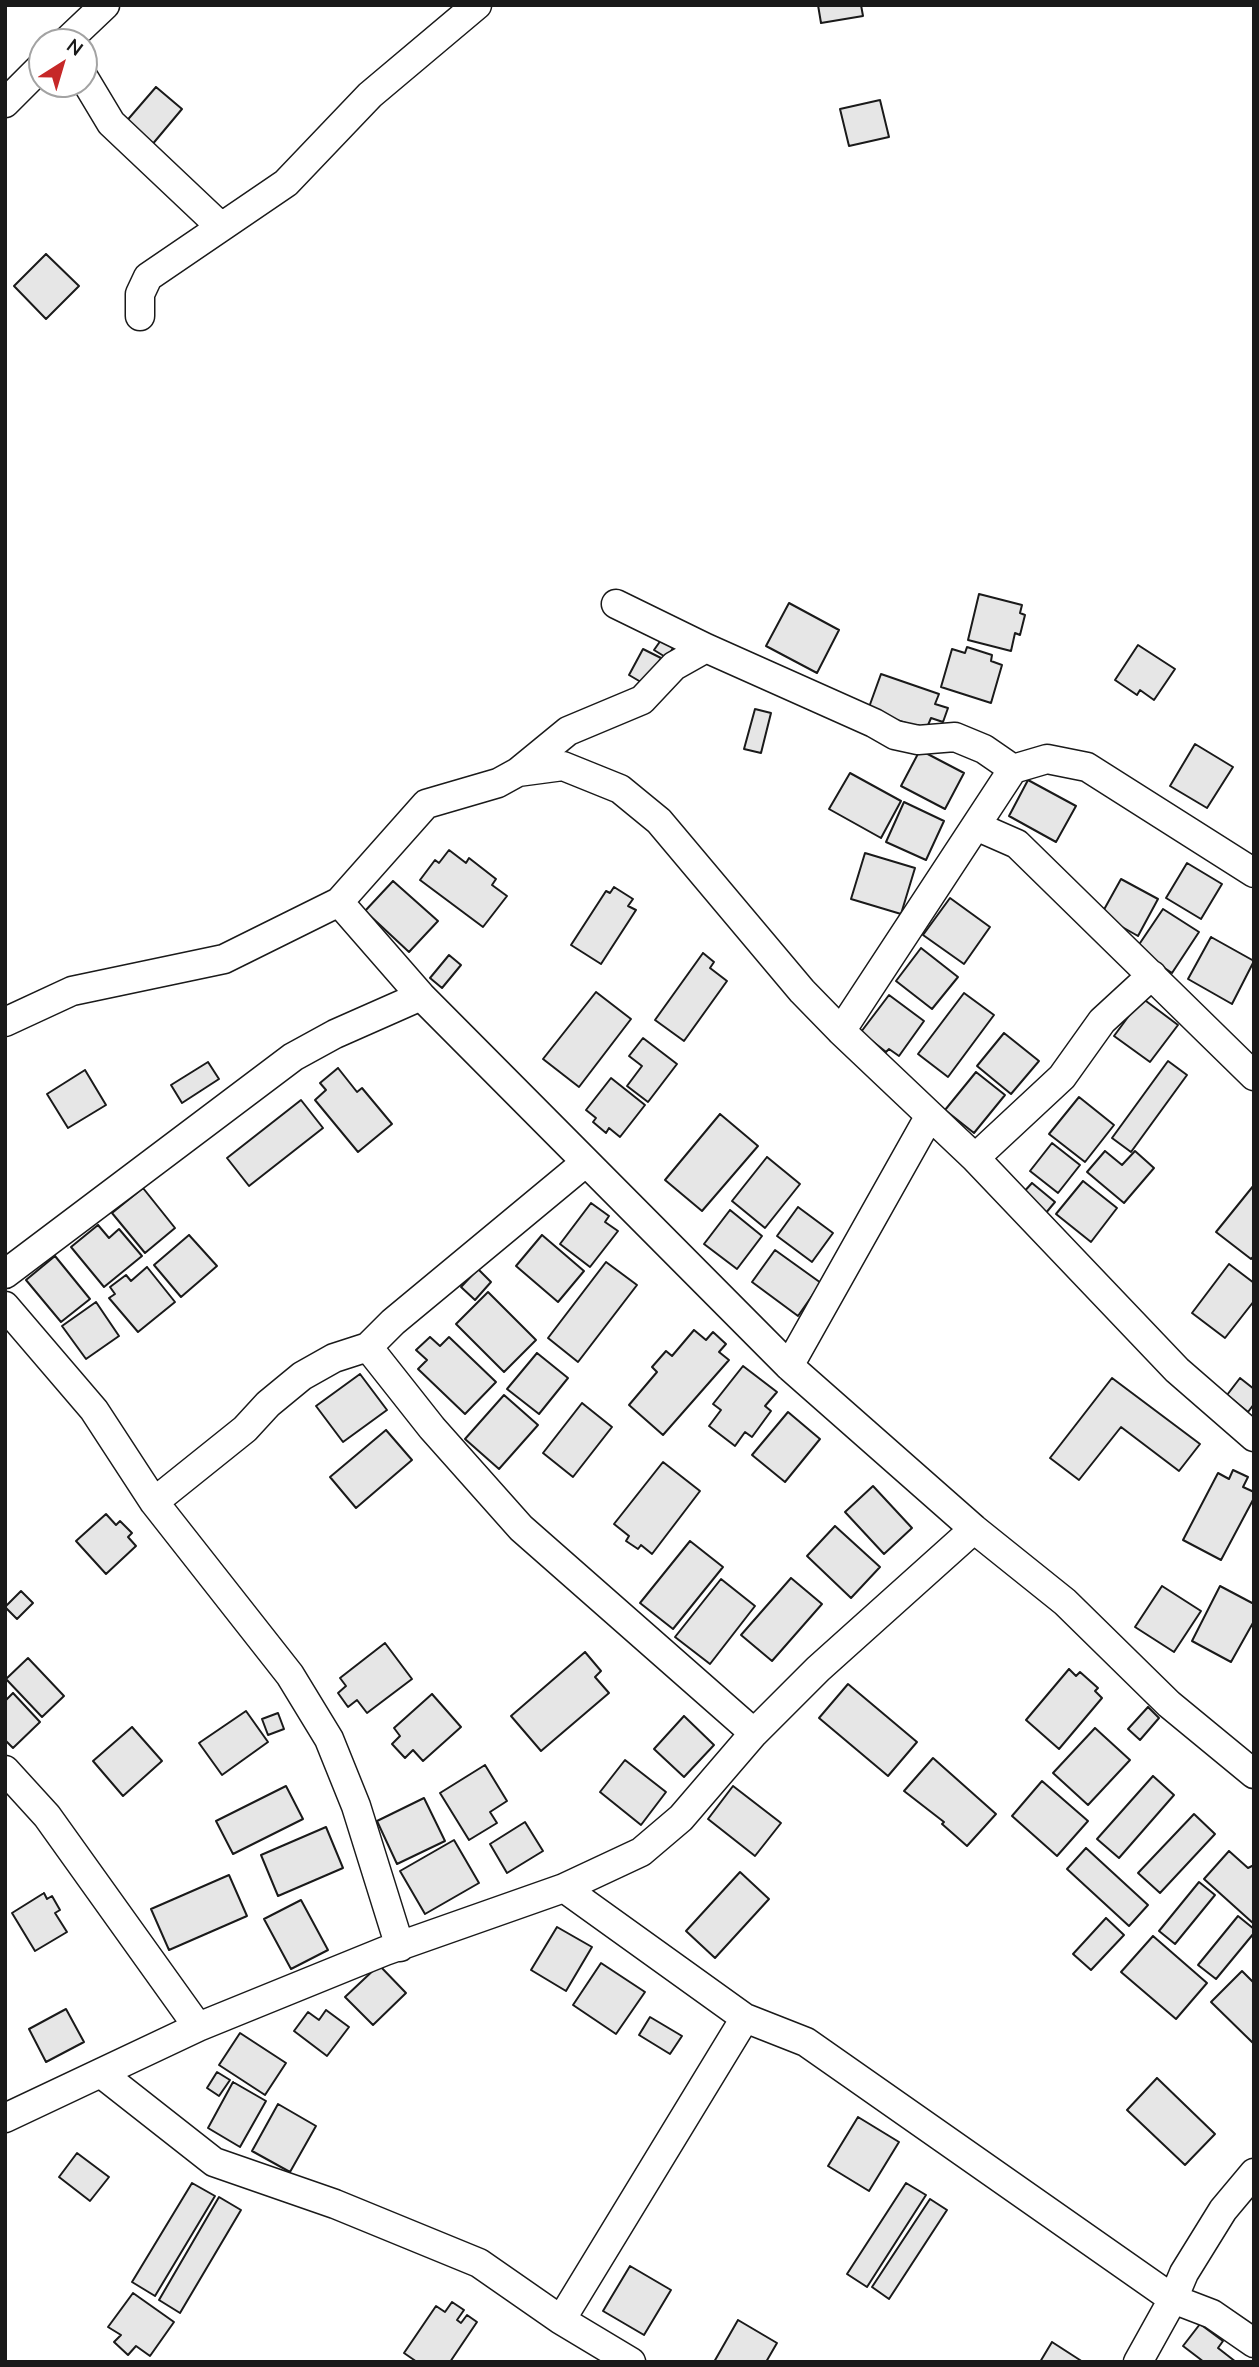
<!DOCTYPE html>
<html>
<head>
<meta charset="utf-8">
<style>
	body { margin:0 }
	#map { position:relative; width:1259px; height:2367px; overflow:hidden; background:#fff; font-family:"Nunito Sans",sans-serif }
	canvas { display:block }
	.frame { position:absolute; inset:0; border:7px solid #1a1a1a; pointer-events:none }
	.north { position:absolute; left:28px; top:28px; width:70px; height:70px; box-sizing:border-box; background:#fff; border:2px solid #a3a3a3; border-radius:50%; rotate:37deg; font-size:19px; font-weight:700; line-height:28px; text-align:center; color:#1a1a1a }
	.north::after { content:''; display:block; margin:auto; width:24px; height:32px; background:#c62828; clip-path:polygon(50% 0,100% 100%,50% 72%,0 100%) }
</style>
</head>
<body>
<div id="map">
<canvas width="1259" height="2367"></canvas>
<div class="frame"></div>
<div class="north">N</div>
</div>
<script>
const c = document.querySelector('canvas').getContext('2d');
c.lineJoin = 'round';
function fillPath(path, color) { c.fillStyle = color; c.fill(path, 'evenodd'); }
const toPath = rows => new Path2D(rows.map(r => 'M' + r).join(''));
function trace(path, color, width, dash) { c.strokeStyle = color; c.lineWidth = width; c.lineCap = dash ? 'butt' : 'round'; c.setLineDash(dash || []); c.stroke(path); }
const building = toPath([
	[818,5,861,5,863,16,821,23,818,5],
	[156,87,182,109,151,146,124,124,156,87],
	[880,100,889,137,849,146,840,109,880,100],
	[46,254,79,286,46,319,14,286,46,254],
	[979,594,1022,605,1020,613,1025,615,1020,635,1015,633,1011,651,968,640,979,594],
	[789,603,839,630,817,673,766,646,789,603],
	[661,640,673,648,667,658,654,650,661,640],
	[1138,645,1175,669,1154,700,1140,690,1137,695,1115,680,1138,645],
	[967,647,992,655,991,661,1002,665,991,703,941,687,952,649,965,653,967,647],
	[643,649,661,658,646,685,629,675,643,649],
	[881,674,939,694,935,704,948,708,943,722,931,718,926,730,868,710,881,674],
	[755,709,771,713,761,753,744,749,755,709],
	[1195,744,1233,767,1207,808,1170,786,1195,744],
	[920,750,964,773,945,809,901,786,920,750],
	[850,773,901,801,881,838,829,809,850,773],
	[1028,780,1076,806,1056,842,1009,816,1028,780],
	[904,802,944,821,926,860,886,842,904,802],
	[449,850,466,863,469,858,496,879,492,885,507,896,483,927,420,880,435,860,439,863,449,850],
	[865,853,915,868,901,914,851,899,865,853],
	[1187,863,1222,884,1201,919,1166,898,1187,863],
	[1121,879,1158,899,1138,936,1101,915,1121,879],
	[393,881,438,921,409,952,365,911,393,881],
	[614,887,633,899,628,906,636,910,601,964,571,945,606,891,610,893,614,887],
	[950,898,990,927,964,964,923,935,950,898],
	[1163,909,1199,932,1172,973,1136,949,1163,909],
	[1211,937,1254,961,1232,1004,1188,979,1211,937],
	[921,948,958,977,932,1009,896,981,921,948],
	[703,953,714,962,710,968,727,981,684,1041,655,1020,703,953],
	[449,955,461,965,442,988,430,978,449,955],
	[596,992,631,1019,579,1087,543,1059,596,992],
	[964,993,994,1015,948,1077,918,1054,964,993],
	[889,995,924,1021,899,1056,889,1049,886,1052,861,1032,889,995],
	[1142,998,1178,1025,1150,1062,1114,1036,1142,998],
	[1004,1033,1039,1061,1011,1094,977,1066,1004,1033],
	[643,1038,677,1064,648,1102,627,1086,642,1066,629,1056,643,1038],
	[1168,1061,1187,1075,1131,1152,1112,1138,1168,1061],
	[208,1062,219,1079,182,1103,171,1085,208,1062],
	[338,1068,357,1092,362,1088,392,1124,358,1152,315,1100,326,1090,320,1083,338,1068],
	[85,1070,106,1105,68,1128,47,1094,85,1070],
	[976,1072,1005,1095,974,1133,945,1110,976,1072],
	[611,1078,645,1105,620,1137,609,1128,606,1133,593,1122,596,1118,586,1110,611,1078],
	[1079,1097,1114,1125,1085,1162,1049,1134,1079,1097],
	[301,1100,323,1128,249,1186,227,1158,301,1100],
	[720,1114,758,1146,702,1211,665,1180,720,1114],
	[1052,1143,1080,1165,1058,1193,1030,1171,1052,1143],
	[1105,1151,1122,1165,1135,1151,1154,1168,1124,1203,1087,1172,1105,1151],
	[767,1157,800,1184,765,1228,732,1201,767,1157],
	[1083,1181,1117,1208,1091,1242,1056,1214,1083,1181],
	[1032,1183,1055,1202,1045,1214,1021,1195,1032,1183],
	[1254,1185,1254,1256,1251,1259,1216,1232,1254,1185],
	[143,1188,175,1228,145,1253,112,1213,143,1188],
	[591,1203,609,1216,605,1222,618,1231,590,1267,560,1244,591,1203],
	[798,1207,833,1233,812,1262,777,1236,798,1207],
	[730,1210,762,1236,737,1269,704,1244,730,1210],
	[98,1225,109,1238,119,1229,142,1256,104,1287,71,1247,98,1225],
	[189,1235,217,1266,181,1297,154,1265,189,1235],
	[542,1235,584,1271,558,1302,516,1266,542,1235],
	[775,1250,821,1283,798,1316,752,1282,775,1250],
	[55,1256,90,1299,61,1322,26,1280,55,1256],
	[606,1262,637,1285,578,1362,548,1338,606,1262],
	[1229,1264,1254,1283,1254,1301,1225,1338,1192,1313,1229,1264],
	[147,1267,175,1302,138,1332,109,1298,115,1294,110,1287,126,1275,131,1281,147,1267],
	[478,1269,491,1282,475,1300,461,1287,478,1269],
	[488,1292,536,1340,504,1372,456,1324,488,1292],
	[96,1302,119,1336,86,1359,62,1326,96,1302],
	[694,1330,706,1340,713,1332,726,1344,719,1352,729,1360,663,1435,629,1405,657,1372,652,1367,666,1351,672,1356,694,1330],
	[430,1337,440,1346,449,1337,496,1382,465,1414,418,1369,427,1360,416,1350,430,1337],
	[537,1353,568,1378,539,1414,507,1389,537,1353],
	[743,1366,777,1392,765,1406,771,1411,752,1437,745,1432,735,1446,709,1426,721,1410,713,1404,743,1366],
	[360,1374,387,1410,343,1442,316,1406,360,1374],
	[1112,1378,1200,1444,1179,1471,1121,1427,1079,1480,1050,1458,1112,1378],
	[1240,1378,1254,1389,1254,1404,1248,1412,1227,1395,1240,1378],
	[504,1395,538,1425,499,1469,465,1439,504,1395],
	[582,1403,612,1427,573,1477,543,1453,582,1403],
	[788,1412,820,1439,785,1482,752,1455,788,1412],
	[386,1430,412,1460,356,1508,330,1477,386,1430],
	[663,1462,700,1491,652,1554,641,1545,638,1549,626,1541,629,1536,614,1524,663,1462],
	[1233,1470,1248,1477,1243,1487,1254,1492,1254,1498,1221,1560,1183,1540,1218,1473,1229,1479,1233,1470],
	[873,1486,912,1528,884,1554,845,1512,873,1486],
	[106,1514,116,1525,120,1521,132,1533,128,1537,136,1546,106,1574,76,1541,106,1514],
	[835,1526,880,1567,851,1598,807,1556,835,1526],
	[690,1541,723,1567,673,1629,640,1603,690,1541],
	[791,1578,822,1604,772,1661,741,1635,791,1578],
	[721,1579,755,1606,710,1664,675,1637,721,1579],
	[1162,1586,1201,1611,1174,1652,1135,1627,1162,1586],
	[1220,1586,1254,1604,1254,1621,1231,1662,1192,1641,1220,1586],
	[21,1591,33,1603,17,1619,5,1607,21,1591],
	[385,1643,412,1679,367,1713,357,1700,348,1707,338,1693,346,1686,340,1678,385,1643],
	[585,1652,601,1671,595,1677,609,1693,541,1751,511,1716,585,1652],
	[28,1658,64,1696,42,1717,6,1679,28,1658],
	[1069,1669,1076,1676,1080,1672,1098,1688,1095,1691,1102,1698,1059,1749,1026,1720,1069,1669],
	[848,1684,917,1742,888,1776,819,1718,848,1684],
	[13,1693,40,1722,13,1748,5,1740,5,1701,13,1693],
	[432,1694,461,1727,423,1761,413,1750,405,1758,392,1744,400,1736,394,1728,432,1694],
	[1148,1707,1159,1718,1140,1740,1128,1729,1148,1707],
	[246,1711,268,1742,222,1775,199,1743,246,1711],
	[278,1713,284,1729,268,1735,262,1719,278,1713],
	[684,1716,714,1745,684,1777,654,1749,684,1716],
	[132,1727,162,1761,123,1796,93,1761,132,1727],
	[1095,1728,1130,1760,1088,1805,1053,1773,1095,1728],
	[933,1758,996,1814,967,1846,942,1824,944,1822,904,1791,933,1758],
	[625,1760,666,1792,641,1825,600,1792,625,1760],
	[485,1765,507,1801,490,1812,497,1823,469,1840,440,1793,485,1765],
	[1153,1776,1174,1795,1119,1858,1097,1839,1153,1776],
	[1042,1781,1088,1821,1057,1856,1012,1816,1042,1781],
	[286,1786,303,1819,233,1854,216,1821,286,1786],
	[733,1786,781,1823,755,1856,708,1819,733,1786],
	[424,1798,445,1841,397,1864,377,1821,424,1798],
	[1194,1814,1215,1834,1160,1893,1138,1873,1194,1814],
	[525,1822,543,1851,507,1873,490,1844,525,1822],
	[326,1827,343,1868,278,1896,261,1855,326,1827],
	[454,1840,479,1883,425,1914,400,1871,454,1840],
	[1086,1848,1148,1905,1129,1926,1067,1869,1086,1848],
	[1229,1851,1248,1868,1254,1865,1254,1924,1204,1879,1229,1851],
	[740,1872,769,1899,715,1958,686,1931,740,1872],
	[229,1875,247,1916,169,1950,151,1909,229,1875],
	[1199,1882,1215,1895,1175,1944,1159,1931,1199,1882],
	[44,1893,47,1899,52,1896,60,1910,55,1913,67,1932,35,1951,12,1913,44,1893],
	[301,1900,328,1950,291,1969,264,1919,301,1900],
	[1238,1916,1254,1929,1254,1933,1216,1979,1198,1965,1238,1916],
	[1106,1918,1124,1935,1091,1970,1073,1954,1106,1918],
	[557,1927,592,1947,566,1991,531,1970,557,1927],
	[1153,1936,1207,1983,1176,2019,1121,1972,1153,1936],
	[601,1963,645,1992,616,2034,573,2005,601,1963],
	[379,1965,406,1993,373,2025,345,1997,379,1965],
	[1242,1971,1254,1983,1254,2044,1211,2002,1242,1971],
	[66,2009,84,2042,46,2062,29,2029,66,2009],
	[326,2010,349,2027,327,2056,294,2031,308,2012,319,2020,326,2010],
	[650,2017,682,2036,670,2054,639,2035,650,2017],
	[240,2033,286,2063,265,2095,219,2065,240,2033],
	[217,2072,230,2080,219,2096,207,2088,217,2072],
	[1157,2078,1215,2134,1185,2165,1127,2110,1157,2078],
	[233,2082,266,2101,240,2147,208,2128,233,2082],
	[278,2104,316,2126,290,2172,252,2151,278,2104],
	[858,2117,899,2142,869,2191,828,2166,858,2117],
	[77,2153,109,2177,90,2201,59,2177,77,2153],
	[192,2183,215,2196,155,2296,132,2282,192,2183],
	[906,2183,926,2195,867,2287,847,2274,906,2183],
	[219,2197,241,2210,180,2313,159,2300,219,2197],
	[930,2199,947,2210,889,2299,872,2287,930,2199],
	[630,2266,671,2290,644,2335,603,2311,630,2266],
	[133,2293,174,2322,150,2356,136,2346,128,2355,114,2342,121,2335,108,2327,133,2293],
	[452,2302,464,2310,457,2320,461,2323,467,2315,477,2322,450,2362,417,2362,404,2353,436,2306,445,2312,452,2302],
	[738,2320,777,2343,766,2362,714,2362,738,2320],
	[1200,2324,1223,2341,1218,2348,1236,2362,1204,2362,1183,2346,1200,2324],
	[1052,2342,1083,2362,1040,2362,1052,2342]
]);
fillPath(building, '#e6e6e6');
trace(building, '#1a1a1a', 2);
const minor = toPath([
	[66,42,105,5],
	[84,78,111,123,221,227],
	[5,103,42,66],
	[140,316,140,294,148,277,286,183,370,95,477,5],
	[616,604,706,648,874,723,895,735,918,740,955,737,984,749,1013,769,1047,759,1087,767,1254,873],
	[518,772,563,766,620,789,659,821,802,991,841,1031,975,1158,1177,1370,1254,1437],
	[976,826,1017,844,1254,1076],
	[339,902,421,996,789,1366,974,1529,1065,1602,1169,1704,1254,1774],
	[5,1022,72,991,224,959,339,902,426,804,498,783,518,772,568,731,642,700,674,666,706,648],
	[841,1031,1013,769],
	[975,1158,1062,1077,1102,1021,1152,975],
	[5,1274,293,1057,335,1034,421,996],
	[5,1306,94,1410,154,1502,290,1675,329,1739,356,1806,400,1947],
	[368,1347,432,1428,521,1528,754,1733],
	[789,1366,929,1117],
	[154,1502,245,1429,268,1404,302,1376,334,1358,368,1347,393,1322,586,1162],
	[5,1770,47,1816,198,2027],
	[564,1888,745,2018,806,2042,1173,2299,1212,2314,1254,2343],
	[102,2074,214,2162,335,2204,479,2263,561,2320,631,2362],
	[5,2118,198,2027,385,1951,564,1888,641,1852,681,1818,754,1733,818,1669,974,1529],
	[561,2320,745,2018],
	[1138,2362,1173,2299,1184,2273,1223,2210,1254,2173]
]);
trace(minor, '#1a1a1a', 31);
trace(minor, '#fff', 28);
</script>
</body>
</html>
